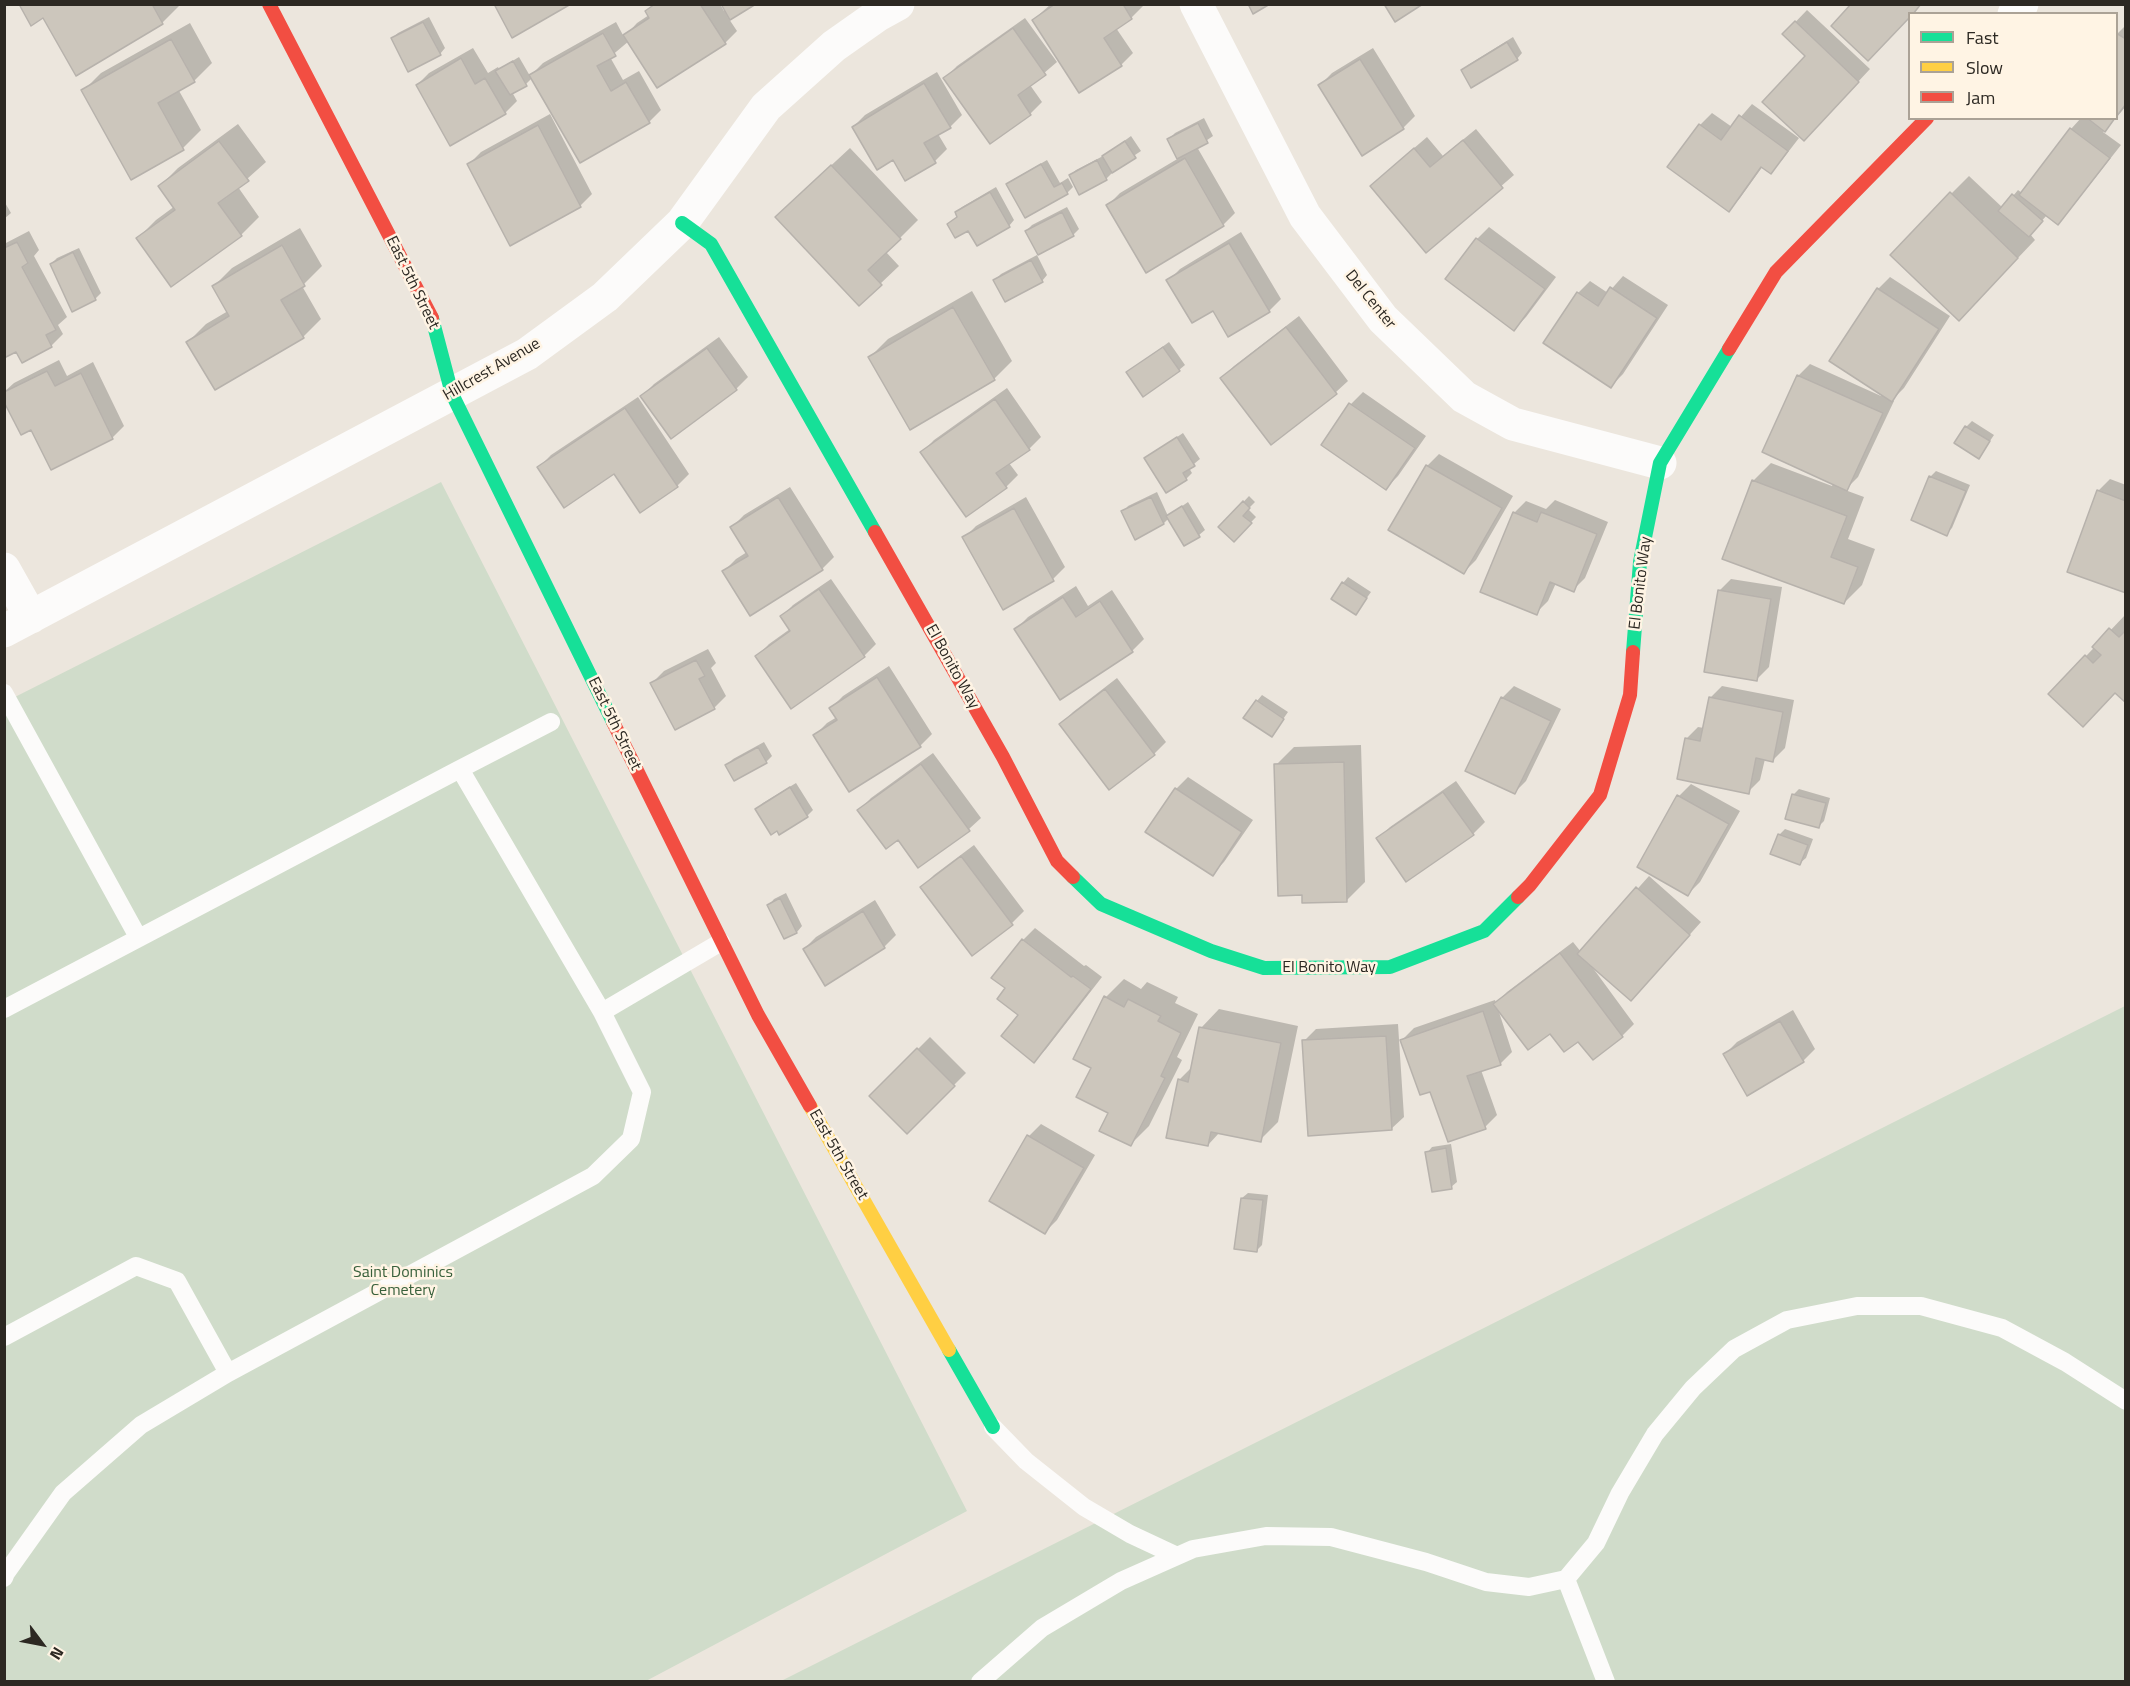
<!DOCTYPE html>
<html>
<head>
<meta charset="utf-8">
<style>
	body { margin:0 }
	#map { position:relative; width:2130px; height:1686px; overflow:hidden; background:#ece6dd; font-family:"Titillium Web",sans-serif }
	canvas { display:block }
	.frame { position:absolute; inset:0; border:6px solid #2c2822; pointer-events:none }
	.legend { position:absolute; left:1908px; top:12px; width:210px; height:108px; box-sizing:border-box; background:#fff4e4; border:2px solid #aba296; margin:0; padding:8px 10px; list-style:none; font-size:18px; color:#2c2822 }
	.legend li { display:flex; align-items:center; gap:12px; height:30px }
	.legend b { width:30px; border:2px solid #aba296 }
	.north { position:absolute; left:12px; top:1614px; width:60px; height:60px; -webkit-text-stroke:4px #fff4e4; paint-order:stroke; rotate:122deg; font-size:16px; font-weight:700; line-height:24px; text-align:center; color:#2c2822 }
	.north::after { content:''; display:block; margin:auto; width:21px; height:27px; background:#2c2822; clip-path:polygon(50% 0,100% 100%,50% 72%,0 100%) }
</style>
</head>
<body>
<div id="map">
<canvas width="2130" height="1686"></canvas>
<div class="frame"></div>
<ul class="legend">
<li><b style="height:8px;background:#16e098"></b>Fast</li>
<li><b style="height:8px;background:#ffcf43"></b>Slow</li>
<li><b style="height:8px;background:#f24e42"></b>Jam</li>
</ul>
<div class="north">N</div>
</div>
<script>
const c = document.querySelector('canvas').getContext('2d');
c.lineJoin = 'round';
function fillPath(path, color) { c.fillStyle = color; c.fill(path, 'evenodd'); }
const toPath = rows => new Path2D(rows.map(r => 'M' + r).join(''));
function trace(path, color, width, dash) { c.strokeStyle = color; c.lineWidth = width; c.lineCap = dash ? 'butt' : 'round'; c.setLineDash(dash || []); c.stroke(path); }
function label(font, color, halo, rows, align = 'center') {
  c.font = font + ' "Titillium Web",sans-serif'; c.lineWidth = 5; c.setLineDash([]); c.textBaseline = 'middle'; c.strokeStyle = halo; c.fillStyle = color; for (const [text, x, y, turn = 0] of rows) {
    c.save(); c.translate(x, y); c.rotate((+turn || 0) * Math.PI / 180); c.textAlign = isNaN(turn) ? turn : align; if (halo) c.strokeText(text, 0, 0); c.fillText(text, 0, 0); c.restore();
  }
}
fillPath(toPath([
	[441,482,967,1511,646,1681,5,1682,5,702],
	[2125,1006,2125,1681,781,1681]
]), '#d0dcca');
fillPath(toPath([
	[24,4,180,4,180,5,162,23,44,16],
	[653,4,720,4,724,11,753,4,729,19,737,31,725,43,629,41,610,57,623,80,639,71,661,110,649,122,532,78,526,84,512,92,517,101,505,113,417,85,429,73,473,48,488,73,498,67,499,69,519,57,530,76,543,63,616,22,624,37,637,23,649,15,647,11],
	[1051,4,1142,4,1143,6,1131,18,1116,28,1133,53,1121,65,1033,20],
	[1807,10,1870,69,1816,127,1808,55,1784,34],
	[429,17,445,48,440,54,392,38,398,33],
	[1025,18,1057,62,1030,85,1042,102,1030,114,945,78,957,66],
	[190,23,212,63,194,81,178,89,201,130,183,148,132,178,83,91,101,73],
	[2126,25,2126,106,2116,118,2116,35],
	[1513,37,1522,53,1517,59,1463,70,1468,65],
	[1373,48,1415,116,1403,128,1320,85,1332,73],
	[937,72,962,115,950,127,938,134,947,149,935,161,893,158,853,127,865,115],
	[1752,104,1799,138,1782,160,1770,172,1763,166,1740,198,1729,210,1700,125,1712,113,1732,127],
	[550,114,592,194,580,206,469,164,481,152],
	[1204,118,1213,136,1197,147,1235,213,1223,225,1146,271,1108,205,1120,193,1179,158,1169,139,1175,133],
	[2081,118,2116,118,2103,132,2121,145,2069,211,2058,223,2047,215,2030,234,2035,240,1977,301,1951,194,1969,176,2003,208,2018,190,2022,193,2071,129],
	[238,124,266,162,238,187,259,217,241,235,138,238,156,220,175,206,160,186,178,168],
	[1476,129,1514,175,1426,251,1384,174,1427,137,1443,156],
	[1131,136,1141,151,1111,171,1112,173,1106,179,1079,193,1070,176,1076,170,1105,155],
	[850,148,918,220,886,252,899,266,859,304,795,199],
	[1047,160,1060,183,1068,178,1073,187,1067,193,1008,184,1014,179],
	[996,187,1014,220,1009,226,969,229,949,224,958,216,957,212,962,207],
	[4,201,11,213,4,219],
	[1067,207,1079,229,1073,235,1026,231,1032,225],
	[1489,227,1556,277,1526,317,1514,329,1447,279,1477,239],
	[300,228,322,266,302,286,321,319,303,337,188,342,206,324,228,311,214,286,232,268],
	[29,231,39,250,34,256,67,317,58,325,63,334,51,346,17,350,4,356,4,244],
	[1241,232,1281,299,1269,311,1213,309,1168,281,1180,269],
	[79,248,101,293,95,299,51,264,57,258],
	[1037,255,1047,275,1042,281,995,280,1001,274],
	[1623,276,1668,305,1623,374,1611,386,1578,293,1590,281,1608,293],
	[1890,277,1950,316,1904,388,1892,400,1894,401,1858,477,1845,490,1864,497,1848,539,1875,549,1862,585,1844,603,1753,481,1771,463,1832,486,1833,483,1798,376,1810,364,1881,396,1878,289],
	[972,291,1012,361,994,379,870,357,888,339],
	[1299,316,1348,381,1336,392,1271,442,1222,378,1234,366],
	[719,337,748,377,736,389,642,396,654,384],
	[1169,342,1185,365,1179,370,1128,372],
	[59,360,67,376,93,362,124,426,112,438,52,468,32,428,4,392,14,383],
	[1007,388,1041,437,1029,449,1009,463,1018,475,1006,487,922,452,934,440],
	[1363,392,1426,436,1398,476,1386,488,1323,444,1351,404],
	[638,397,689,474,677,486,615,472,539,467,551,455],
	[1972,421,1994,435,1979,457,1966,427],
	[1183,433,1200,459,1189,468,1192,473,1186,479,1166,491,1146,458],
	[1439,454,1513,496,1476,560,1464,572,1427,466],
	[1936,471,1970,485,1952,528,1946,534,1913,520,1931,476],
	[2110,479,2126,485,2126,591,2098,491],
	[790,487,834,557,822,569,724,571,736,559,747,552,732,527,744,515],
	[1157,492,1168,516,1188,502,1205,530,1199,535,1169,518,1164,523,1123,512,1128,506],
	[1249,496,1255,502,1248,509,1256,517,1234,540,1220,527],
	[1026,497,1065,567,1053,579,1003,608,964,538,976,526],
	[1555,500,1608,522,1585,578,1573,590,1556,583,1548,601,1536,613,1514,513,1526,501,1546,509],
	[1348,577,1371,592,1355,614,1343,583],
	[831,579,876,644,864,656,757,656,769,644,790,629,782,616,793,605],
	[1731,579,1782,587,1769,667,1757,679,1719,591],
	[1076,586,1088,606,1112,590,1144,639,1132,651,1016,629,1028,617],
	[2126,614,2126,701,2116,691,2050,694],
	[708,649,716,663,711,668,726,696,714,708,652,683,664,671],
	[889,666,932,734,920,746,815,735,827,723,837,717,831,708,843,696],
	[1117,678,1166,742,1154,754,1061,724,1073,712],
	[1514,686,1561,709,1526,781,1514,793,1502,698],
	[1722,686,1794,700,1785,748,1773,760,1765,759,1760,780,1748,792,1686,739,1698,727,1704,728,1710,698],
	[1262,695,1288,712,1272,735,1257,701],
	[764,742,772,756,766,762,727,765,733,759],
	[1361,745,1365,882,1347,900,1276,765,1294,747],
	[933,753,981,818,969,829,898,838,859,810,871,798],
	[1188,777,1253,820,1224,862,1212,874,1176,789],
	[1456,781,1485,822,1473,834,1378,839,1390,827],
	[796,783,813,810,807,816,779,833,757,809,763,803],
	[1691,784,1740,811,1700,882,1688,894,1639,867,1679,796],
	[1799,789,1830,798,1824,821,1818,827,1787,818,1794,794],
	[1785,829,1813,839,1806,858,1800,863,1779,835],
	[974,845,1024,911,1012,923,922,887,934,875],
	[1649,876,1701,922,1643,987,1590,964,1634,1024,1622,1036,1593,1058,1578,1040,1550,1032,1498,1009,1512,1052,1500,1064,1481,1070,1497,1115,1485,1127,1431,1090,1402,1040,1414,1028,1495,1000,1496,1003,1507,992,1573,942,1581,952],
	[786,893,802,926,797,932,785,937,769,905,774,899],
	[875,900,896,935,884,947,804,949,816,937],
	[1035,928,1084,966,1086,965,1102,977,1046,1049,1034,1061,1020,1015,1007,988,1023,940],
	[1124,979,1141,989,1147,982,1178,997,1175,1003,1198,1014,1177,1057,1182,1060,1149,1126,1131,1144,1093,1068,1106,997],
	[1219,1009,1298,1026,1278,1122,1260,1140,1220,1132,1208,1145,1179,1080,1193,1066,1201,1028],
	[1793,1010,1815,1049,1803,1061,1725,1054,1737,1042],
	[1398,1024,1404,1117,1391,1129,1304,1041,1316,1029],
	[930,1037,966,1073,907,1132,871,1096],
	[1041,1124,1095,1155,1057,1220,1045,1232,1029,1136],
	[1451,1144,1457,1182,1451,1187,1427,1153,1432,1147],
	[1248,1193,1268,1195,1262,1245,1256,1251,1242,1198]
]), '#0003');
const building = toPath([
	[23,4,152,4,163,24,76,76,43,18,31,26,20,6,23,4],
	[494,4,571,4,512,38,494,4],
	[655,4,700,4,726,44,657,88,623,35,649,18,645,11,655,4],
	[721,4,756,4,730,20,721,4],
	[1055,4,1123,4,1132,19,1104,38,1122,66,1079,93,1032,20,1055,4],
	[1248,4,1270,4,1253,14,1248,4],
	[1384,4,1423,4,1395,22,1384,4],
	[1851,4,1921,4,1913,14,1910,14,1910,17,1868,61,1831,26,1851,4],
	[1795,21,1859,82,1804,141,1762,102,1805,56,1782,34,1795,21],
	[423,22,441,55,408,72,391,38,423,22],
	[1013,28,1046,75,1018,95,1031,115,990,144,943,78,1013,28],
	[603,33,616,56,597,66,611,91,626,82,650,123,580,163,529,75,603,33],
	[2116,33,2126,39,2126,104,2116,117,2116,33],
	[171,39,195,82,158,103,184,150,131,180,81,90,171,39],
	[1507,42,1518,60,1471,88,1461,70,1507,42],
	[461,58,475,84,485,78,506,114,450,146,416,85,461,58],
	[1360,59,1404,129,1362,156,1318,85,1360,59],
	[513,61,527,86,510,95,495,71,513,61],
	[924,83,951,128,924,143,936,163,905,181,893,160,877,170,852,127,924,83],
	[1739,115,1788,151,1771,174,1761,167,1729,212,1667,167,1699,124,1721,140,1739,115],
	[2087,118,2115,118,2105,132,2087,118],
	[1198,123,1208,143,1177,159,1167,139,1198,123],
	[538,125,581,207,510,246,467,164,538,125],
	[2070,128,2110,158,2058,225,2019,195,2070,128],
	[1463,140,1503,188,1426,253,1370,186,1414,148,1430,167,1463,140],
	[219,141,249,181,218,203,242,236,171,287,136,238,175,210,158,186,219,141],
	[1125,141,1136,158,1112,173,1102,156,1125,141],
	[1185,158,1224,226,1146,273,1106,205,1185,158],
	[1097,160,1107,180,1079,195,1069,175,1097,160],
	[1041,164,1054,187,1062,183,1068,194,1025,218,1006,184,1041,164],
	[831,165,901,239,868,270,882,285,859,306,775,217,831,165],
	[990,192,1010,227,977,246,968,231,955,238,947,224,957,217,955,212,990,192],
	[1950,192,2018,258,1959,321,1890,255,1950,192],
	[2012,194,2043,221,2029,237,1998,211,2012,194],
	[1062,212,1074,236,1038,255,1025,231,1062,212],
	[1476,238,1545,289,1514,331,1445,279,1476,238],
	[17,242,28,263,22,267,56,330,46,335,52,347,22,363,16,352,4,358,4,248,17,242],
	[1229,243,1270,312,1228,337,1213,311,1192,323,1166,280,1229,243],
	[282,245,305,286,281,300,304,338,215,390,186,342,229,316,212,286,282,245],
	[73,252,96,300,72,312,50,264,73,252],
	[1031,260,1043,282,1005,302,993,280,1031,260],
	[1610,287,1657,318,1611,388,1543,343,1577,292,1598,306,1610,287],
	[1877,288,1939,329,1892,402,1829,361,1877,288],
	[953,307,995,380,910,430,868,357,953,307],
	[1286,327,1337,394,1271,445,1220,378,1286,327],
	[1163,347,1180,371,1143,397,1126,372,1163,347],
	[707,348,737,390,671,439,640,396,707,348],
	[47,371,55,386,81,373,113,439,51,470,31,430,21,435,4,402,4,392,47,371],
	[1797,375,1883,413,1847,491,1762,452,1797,375],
	[995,399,1030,450,996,473,1007,488,966,517,920,452,995,399],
	[1349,403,1415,448,1386,490,1321,445,1349,403],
	[625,408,678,487,640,513,614,474,564,508,537,467,625,408],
	[1965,426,1990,441,1979,459,1954,443,1965,426],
	[1177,437,1195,466,1183,473,1187,480,1166,493,1144,458,1177,437],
	[1426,465,1502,508,1464,574,1388,530,1426,465],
	[1929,476,1966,491,1947,536,1911,520,1929,476],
	[1752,480,1847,516,1831,557,1858,567,1844,604,1722,559,1752,480],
	[2097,490,2126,501,2126,593,2067,572,2097,490],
	[778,497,823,570,750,616,722,571,748,556,730,527,778,497],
	[1151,497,1164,524,1135,540,1121,511,1151,497],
	[1243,501,1250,508,1243,516,1252,523,1234,542,1218,527,1243,501],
	[1182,506,1200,537,1184,546,1166,516,1182,506],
	[1014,508,1054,581,1003,610,962,537,1014,508],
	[1513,512,1537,522,1541,512,1597,534,1574,592,1550,582,1537,615,1480,592,1513,512],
	[1342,582,1367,598,1356,615,1331,599,1342,582],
	[819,589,865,657,791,709,755,656,790,631,780,616,819,589],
	[1718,590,1771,599,1757,681,1704,672,1718,590],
	[1063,597,1076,617,1100,601,1133,652,1060,700,1014,629,1063,597],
	[2109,628,2119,637,2126,630,2126,703,2115,693,2083,727,2048,694,2085,655,2093,663,2101,655,2092,647,2109,628],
	[696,660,705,676,699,679,715,709,675,730,650,683,696,660],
	[877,677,921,747,849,792,813,735,837,720,829,708,877,677],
	[1105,689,1155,755,1109,790,1059,724,1105,689],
	[1501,697,1551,721,1515,794,1465,771,1501,697],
	[1709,697,1783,712,1773,762,1756,758,1749,794,1677,779,1685,738,1700,741,1709,697],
	[1256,700,1284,719,1272,737,1243,718,1256,700],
	[758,747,767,763,734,781,725,765,758,747],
	[1344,762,1347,902,1302,903,1302,895,1278,896,1274,764,1344,762],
	[921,764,970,831,918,868,898,840,886,849,857,810,921,764],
	[790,787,808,817,779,835,777,831,771,835,755,809,790,787],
	[1175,788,1242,832,1213,876,1145,832,1175,788],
	[1443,792,1474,835,1406,882,1376,838,1443,792],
	[1792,794,1826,803,1819,828,1785,819,1792,794],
	[1677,795,1729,824,1688,896,1637,867,1677,795],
	[1778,834,1808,845,1800,865,1770,854,1778,834],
	[961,856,1013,925,972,956,920,887,961,856],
	[1636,887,1690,935,1631,1001,1577,954,1636,887],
	[780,898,797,933,784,939,767,905,780,898],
	[863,911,885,948,825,986,803,949,863,911],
	[1022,939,1071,977,1073,976,1091,989,1034,1063,1001,1036,1018,1015,997,999,1005,988,991,978,1022,939],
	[1560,953,1623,1037,1593,1060,1578,1042,1564,1052,1550,1034,1528,1050,1493,1004,1560,953],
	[1104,996,1124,1007,1128,999,1161,1016,1158,1021,1181,1033,1161,1076,1165,1078,1131,1146,1099,1131,1108,1113,1076,1097,1091,1068,1073,1059,1104,996],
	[1483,1011,1501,1065,1467,1076,1486,1129,1448,1142,1430,1092,1420,1095,1400,1040,1483,1011],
	[1780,1021,1804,1062,1747,1096,1723,1054,1780,1021],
	[1199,1027,1281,1043,1261,1142,1211,1132,1208,1146,1166,1138,1178,1079,1188,1082,1199,1027],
	[1386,1036,1392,1130,1308,1136,1302,1040,1386,1036],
	[917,1048,955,1086,907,1134,869,1096,917,1048],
	[1027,1135,1084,1168,1045,1234,989,1201,1027,1135],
	[1446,1148,1452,1189,1432,1192,1425,1152,1446,1148],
	[1241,1198,1263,1200,1257,1252,1234,1249,1241,1198]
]);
fillPath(building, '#ccc6bc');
trace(building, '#b7b2ac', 1.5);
trace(toPath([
	[4,693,138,937],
	[460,769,551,722],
	[4,1009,460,769,602,1012,642,1092,631,1139,593,1176,228,1373,141,1425,63,1493,6,1573,4,1578],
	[602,1012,721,942],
	[4,1337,136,1266,177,1281,228,1373],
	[993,1427,1026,1461,1084,1507,1130,1534,1177,1556],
	[1566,1579,1596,1543,1620,1493,1655,1434,1693,1388,1734,1349,1787,1320,1857,1306,1921,1306,2002,1328,2065,1362,2126,1401],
	[980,1682,1042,1628,1121,1581,1193,1549,1266,1536,1331,1537,1426,1562,1486,1582,1529,1587,1566,1579,1606,1682]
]), '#fcfbfa', 18);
trace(toPath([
	[1196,4,1305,216,1383,319,1464,397,1513,424,1660,463],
	[2014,14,2022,4],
	[4,569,31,617],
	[4,631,527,354,605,297,682,223,766,107,834,46,878,15,898,4]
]), '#fcfbfa', 33);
trace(toPath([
	[682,223,711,244,875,532],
	[432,318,452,394,613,722],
	[1633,652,1640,562,1660,463,1729,349],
	[1073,877,1101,904,1211,951,1264,968,1390,967,1484,931,1518,897],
	[949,1350,993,1427]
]), '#16e098', 14);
trace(toPath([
	[810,1106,949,1350]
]), '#ffcf43', 14);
trace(toPath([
	[269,4,432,318],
	[1729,349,1776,272,1927,118],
	[875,532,1003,757,1057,861,1073,877],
	[613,722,758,1015,810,1106],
	[1518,897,1530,885,1600,795,1630,695,1633,652]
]), '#f24e42', 14);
label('16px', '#2c2822', '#fff4e4', [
	["East 5th Street",412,283,64],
	["Del Center",1370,300,51],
	["Hillcrest Avenue",492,370,-30],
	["El Bonito Way",1641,583,-83],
	["El Bonito Way",952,667,61],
	["East 5th Street",614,724,64],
	["El Bonito Way",1329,968],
	["East 5th Street",838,1155,60]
]);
label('16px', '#38603b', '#fff4e4', [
	["Saint Dominics",403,1273],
	["Cemetery",403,1291]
]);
</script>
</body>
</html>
